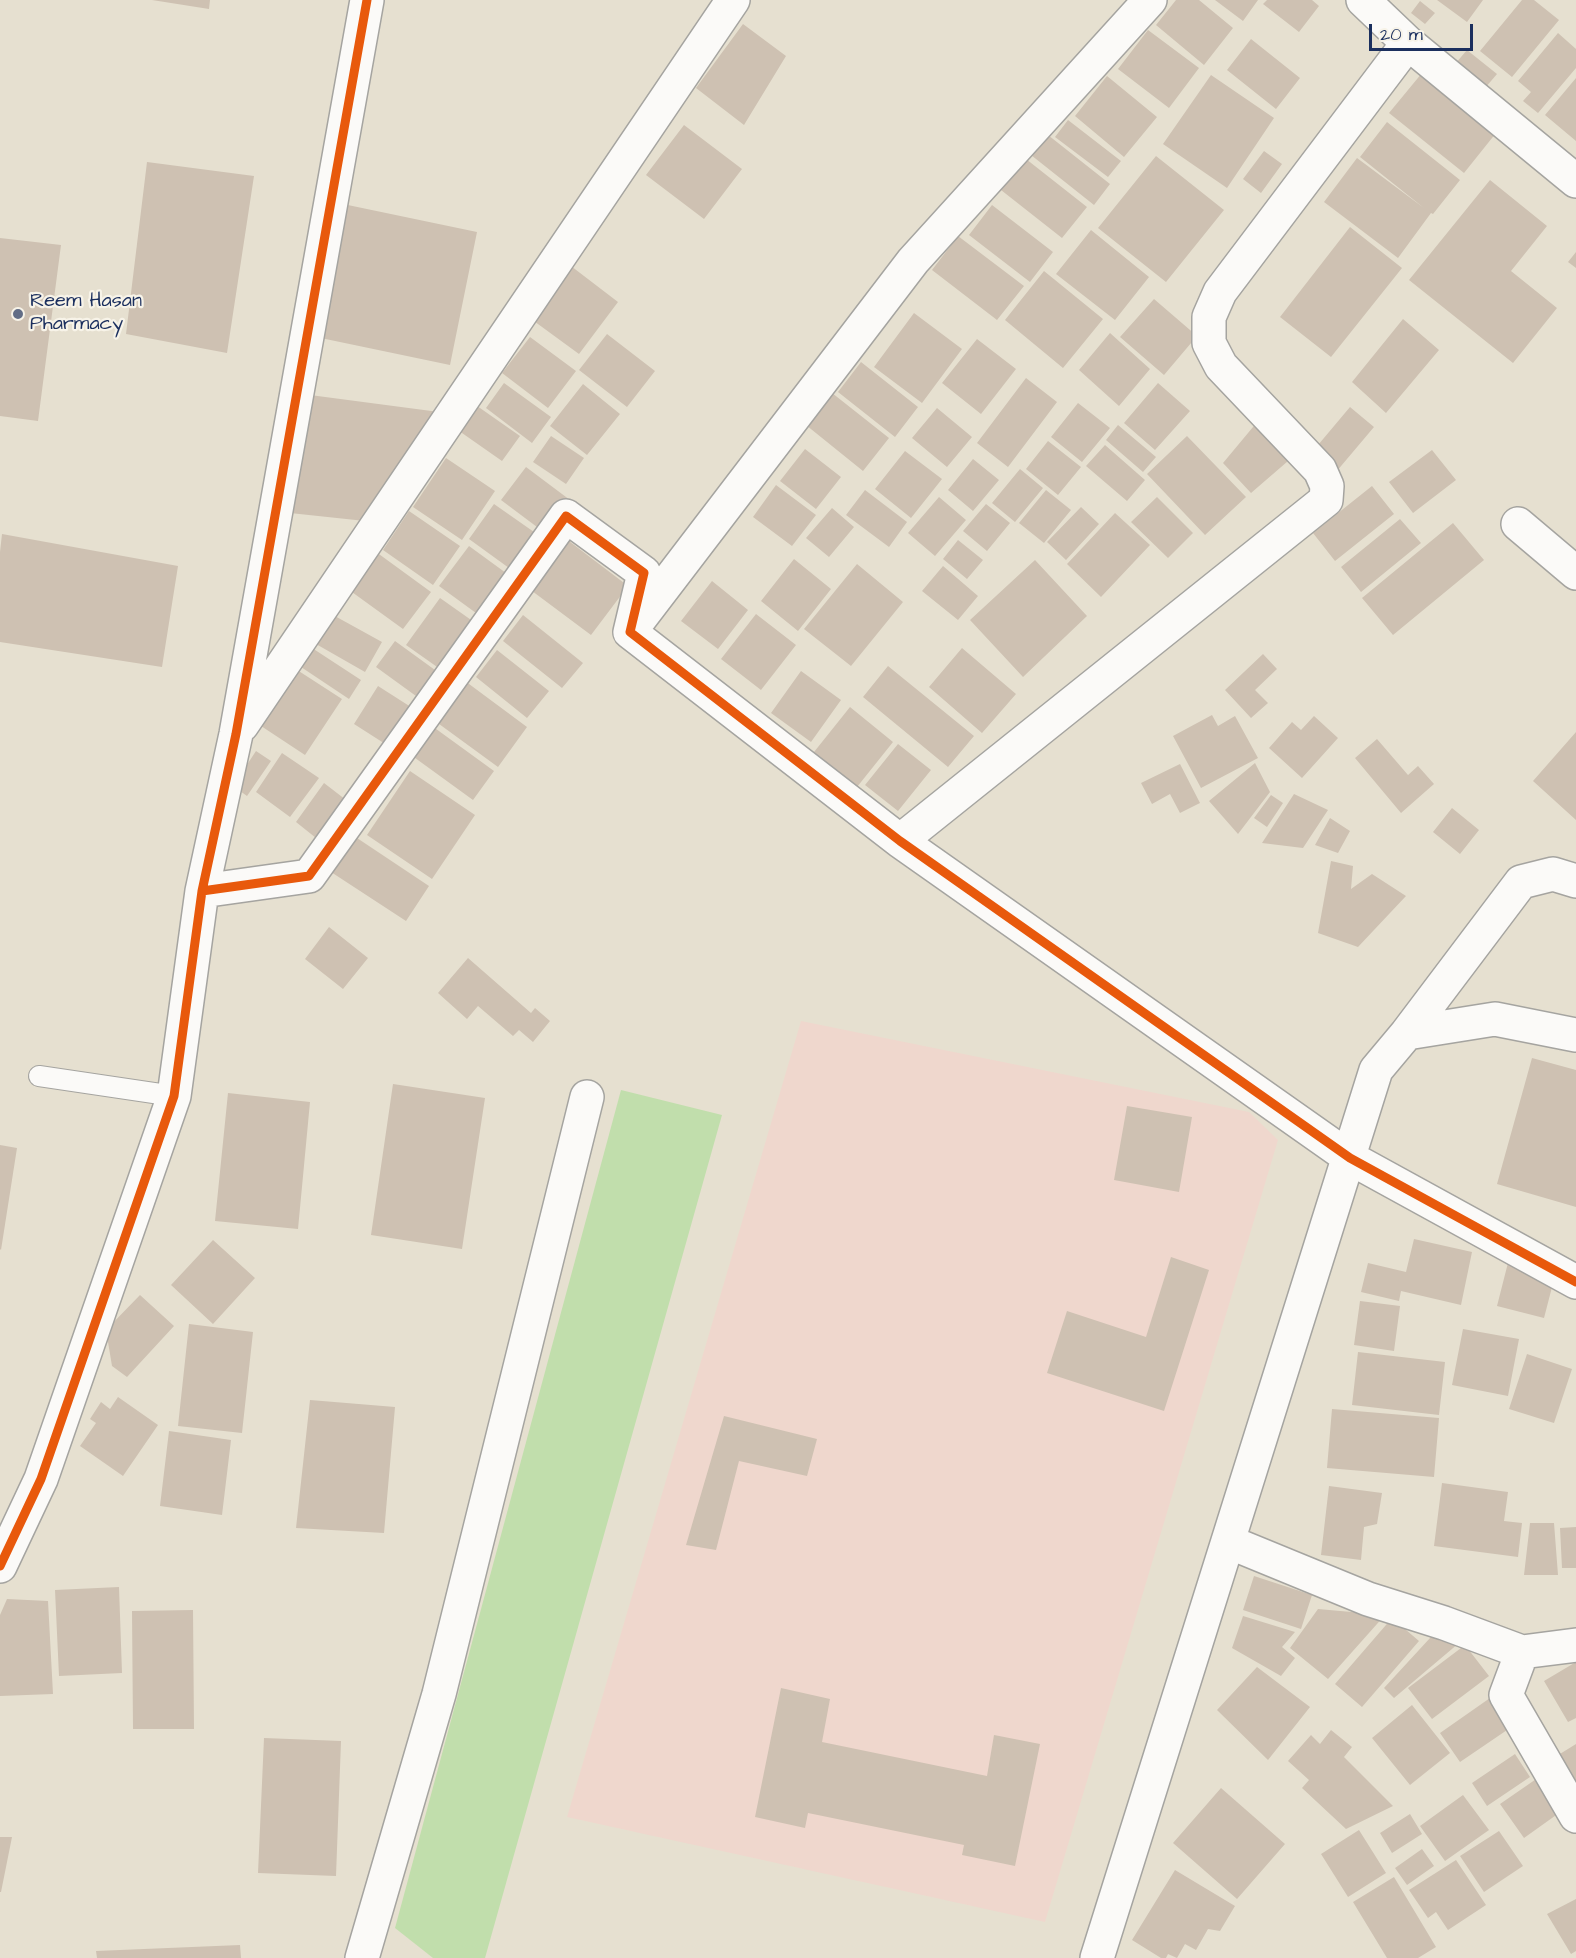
<!DOCTYPE html>
<html>
<head>
<meta charset="utf-8">
<style>
	body { margin:0 }
	#map { position:relative; width:1576px; height:1958px; overflow:hidden; background:#e6e0d0; font-family:"Architects Daughter",sans-serif }
	canvas { display:block }
	.scale { position:absolute; left:1369px; top:24px; width:104px; height:27px; box-sizing:border-box; border:3px solid #1b2f5e; border-top:0; padding-left:8px; font-size:18px; line-height:21px; white-space:nowrap; color:#1b2f5e; -webkit-text-stroke:4px #f7f3e8; paint-order:stroke }
</style>
</head>
<body>
<div id="map">
<canvas width="1576" height="1958"></canvas>
<div class="scale">20 m</div>
</div>
<script>
const c = document.querySelector('canvas').getContext('2d');
c.lineJoin = 'round';
function fillPath(path, color) { c.fillStyle = color; c.fill(path, 'evenodd'); }
const toPath = rows => new Path2D(rows.map(r => 'M' + r).join(''));
function trace(path, color, width, dash) { c.strokeStyle = color; c.lineWidth = width; c.lineCap = dash ? 'butt' : 'round'; c.setLineDash(dash || []); c.stroke(path); }
function label(font, color, halo, rows, align = 'center') {
  c.font = font + ' "Architects Daughter",sans-serif'; c.lineWidth = 4.5; c.setLineDash([]); c.textBaseline = 'middle'; c.strokeStyle = halo; c.fillStyle = color; for (const [text, x, y, turn = 0] of rows) {
    c.save(); c.translate(x, y); c.rotate((+turn || 0) * Math.PI / 180); c.textAlign = isNaN(turn) ? turn : align; if (halo) c.strokeText(text, 0, 0); c.fillText(text, 0, 0); c.restore();
  }
}
fillPath(toPath([
	[801,1021,1249,1112,1278,1140,1045,1922,567,1817]
]), '#efd7cd');
fillPath(toPath([
	[621,1090,722,1115,485,1958,433,1958,395,1928]
]), '#c1deac');
fillPath(toPath([
	[152,0,210,0,209,9],
	[1176,0,1199,0,1233,28,1204,65,1156,25],
	[1215,0,1258,0,1243,21],
	[1267,0,1312,0,1319,6,1299,32,1263,4],
	[1437,0,1483,0,1467,22],
	[1522,0,1534,0,1559,20,1512,77,1480,51],
	[1420,1,1435,13,1425,24,1411,13],
	[743,24,786,56,744,125,696,88],
	[1148,30,1199,68,1169,108,1118,69],
	[1558,33,1576,49,1576,68,1538,113,1523,101,1531,92,1518,81],
	[1251,39,1300,78,1276,109,1227,70],
	[1467,50,1497,74,1485,88,1455,64],
	[1422,73,1496,133,1464,173,1389,113],
	[1211,75,1274,118,1227,188,1163,144],
	[1107,76,1157,117,1124,157,1075,116],
	[1576,78,1576,141,1545,115],
	[1068,120,1121,161,1108,177,1055,137],
	[1387,122,1460,180,1433,214,1431,213,1398,258,1324,202,1357,158,1424,208,1360,157],
	[684,125,742,169,704,219,646,175],
	[1048,135,1110,184,1094,205,1031,155],
	[1264,151,1282,164,1261,193,1243,179],
	[1156,156,1224,210,1166,282,1098,228],
	[1026,159,1087,207,1062,238,1001,190],
	[147,162,254,176,227,353,126,334],
	[1490,180,1547,226,1511,271,1557,308,1513,363,1409,280],
	[343,204,477,232,450,365,316,337],
	[992,205,1053,252,1030,282,969,235],
	[1350,227,1402,268,1331,357,1280,317],
	[1091,230,1149,277,1115,320,1056,274],
	[958,236,1024,286,997,320,932,270],
	[0,238,61,245,38,421,0,416],
	[1576,252,1576,268,1568,262],
	[567,263,618,302,579,354,527,316],
	[1044,271,1103,319,1063,368,1005,320],
	[1154,299,1197,336,1164,375,1120,337],
	[914,313,962,349,922,403,874,367],
	[1403,319,1439,350,1386,413,1352,382],
	[1110,333,1150,369,1119,406,1079,370],
	[607,334,655,371,627,407,579,370],
	[530,337,576,371,548,408,502,373],
	[977,339,1016,369,981,414,942,383],
	[861,362,918,407,895,437,838,392],
	[1026,378,1057,402,1008,467,977,443],
	[504,383,551,417,532,443,486,408],
	[1158,383,1190,411,1155,450,1124,423],
	[583,384,620,414,587,455,550,426],
	[827,389,889,438,863,471,801,421],
	[310,395,439,412,365,521,290,513],
	[470,401,520,436,502,461,452,426],
	[1078,403,1110,428,1082,462,1051,437],
	[1350,407,1374,427,1336,472,1313,451],
	[937,408,972,437,947,467,912,438],
	[1258,421,1295,455,1251,493,1223,463],
	[1118,425,1156,457,1143,472,1106,440],
	[551,436,584,458,566,484,533,462],
	[1187,436,1246,497,1205,535,1147,474],
	[1048,441,1081,467,1058,495,1026,469],
	[1105,445,1145,480,1127,501,1086,466],
	[805,449,841,477,816,509,780,481],
	[1432,450,1456,480,1413,513,1389,482],
	[905,451,942,479,911,518,875,489],
	[446,458,495,491,462,540,413,507],
	[973,459,999,480,973,511,948,490],
	[526,467,570,500,545,533,501,500],
	[1020,469,1043,488,1015,522,992,503],
	[776,485,816,515,792,546,753,517],
	[1372,486,1394,514,1335,561,1313,533],
	[865,490,907,522,889,547,846,515],
	[1046,490,1071,510,1044,543,1019,523],
	[939,497,966,520,935,556,908,533],
	[1157,497,1193,533,1168,558,1131,522],
	[494,504,534,532,509,568,469,539],
	[986,504,1010,523,987,551,963,531],
	[1081,507,1099,524,1066,560,1047,542],
	[832,508,854,527,829,557,806,538],
	[409,511,460,546,433,585,383,550],
	[1115,513,1150,545,1101,597,1067,564],
	[1400,519,1421,543,1361,592,1341,567],
	[1453,523,1484,560,1393,635,1362,598],
	[2,534,178,566,162,667,0,642,0,552],
	[561,535,628,586,591,635,524,585],
	[958,540,983,560,967,579,943,559],
	[469,546,506,573,476,613,439,586],
	[372,549,431,592,403,629,345,587],
	[794,559,831,589,798,631,761,601],
	[1035,560,1087,616,1023,677,970,620],
	[857,564,903,602,851,666,804,629],
	[943,566,978,596,958,620,922,591],
	[712,581,748,610,718,649,681,621],
	[440,598,474,622,440,669,406,645],
	[756,614,796,645,761,690,721,659],
	[333,615,382,642,365,672,316,644],
	[523,615,583,663,562,688,503,641],
	[395,641,435,670,416,696,376,667],
	[309,646,361,680,349,699,298,665],
	[962,648,1016,694,982,733,929,687],
	[497,650,549,691,527,718,476,677],
	[1263,654,1277,669,1255,690,1268,703,1251,718,1225,690],
	[291,666,342,699,305,755,255,722],
	[888,666,974,736,948,767,863,697],
	[801,671,841,700,811,742,771,713],
	[465,681,527,727,498,767,435,721],
	[378,686,414,709,390,747,354,724],
	[850,707,893,742,853,792,810,757],
	[1212,715,1218,726,1235,716,1258,758,1201,788,1173,736],
	[1314,716,1338,738,1302,778,1269,748,1292,722,1301,730],
	[432,726,494,771,473,800,411,755],
	[1576,732,1576,820,1533,781],
	[1377,739,1408,775,1418,766,1434,784,1401,813,1355,758],
	[898,744,931,770,898,811,865,785],
	[256,751,271,761,247,796,233,786],
	[282,753,319,778,290,817,256,792],
	[1255,763,1270,792,1238,834,1209,801],
	[1180,764,1200,803,1180,813,1170,794,1152,804,1141,783],
	[410,771,475,815,432,879,367,835],
	[324,783,350,803,321,842,296,822],
	[1294,794,1328,810,1303,848,1262,843],
	[1271,795,1283,803,1267,827,1254,818],
	[1452,808,1479,830,1460,854,1433,832],
	[1330,818,1350,831,1338,853,1315,845],
	[354,836,429,886,406,921,331,872],
	[1331,861,1353,866,1351,889,1372,874,1406,896,1358,947,1318,933],
	[329,927,368,958,343,989,305,959],
	[468,958,531,1013,535,1008,550,1021,533,1042,519,1030,513,1036,478,1006,467,1019,438,993],
	[1532,1058,1576,1070,1576,1207,1497,1184],
	[393,1084,485,1098,462,1249,371,1235],
	[228,1093,310,1102,298,1229,215,1221],
	[1127,1106,1192,1117,1179,1192,1114,1180],
	[0,1145,17,1148,1,1250,0,1249],
	[1414,1239,1472,1252,1461,1305,1401,1291,1399,1301,1361,1292,1368,1263,1406,1272],
	[213,1240,255,1278,213,1324,171,1285],
	[1511,1251,1558,1264,1544,1318,1497,1306],
	[1171,1257,1209,1270,1164,1411,1047,1373,1067,1311,1146,1337],
	[140,1295,174,1326,127,1377,112,1366,106,1330],
	[1360,1301,1400,1306,1394,1351,1354,1345],
	[189,1324,253,1332,242,1433,178,1426],
	[1463,1329,1519,1339,1508,1396,1452,1385],
	[1358,1352,1445,1362,1439,1415,1352,1405],
	[1527,1354,1572,1369,1554,1423,1509,1409],
	[118,1397,158,1425,123,1476,80,1446,96,1423,90,1419,101,1402,110,1409],
	[310,1400,395,1407,384,1533,296,1528],
	[1332,1409,1439,1418,1434,1477,1327,1468],
	[724,1416,817,1439,807,1476,739,1461,716,1550,686,1545],
	[169,1431,231,1440,222,1515,160,1506],
	[1442,1483,1508,1492,1504,1521,1522,1523,1518,1557,1434,1546],
	[1329,1486,1382,1493,1377,1524,1364,1527,1361,1560,1321,1555],
	[1530,1523,1554,1523,1558,1575,1524,1575],
	[1576,1527,1576,1568,1562,1568,1560,1528],
	[1254,1576,1312,1595,1301,1629,1243,1610],
	[119,1587,122,1673,59,1676,55,1590],
	[7,1599,48,1601,53,1694,0,1696,0,1615],
	[1318,1609,1385,1615,1328,1679,1290,1648],
	[193,1610,194,1729,133,1729,132,1611],
	[1243,1616,1295,1632,1282,1647,1295,1658,1281,1676,1232,1648],
	[1392,1618,1419,1641,1362,1707,1335,1684],
	[1442,1625,1459,1643,1394,1698,1384,1688],
	[1465,1645,1489,1676,1432,1719,1408,1688],
	[1576,1662,1576,1718,1568,1722,1544,1681],
	[1257,1667,1310,1707,1268,1760,1217,1710],
	[781,1688,830,1699,822,1742,987,1776,994,1735,1040,1744,1015,1866,962,1855,964,1845,808,1813,805,1828,755,1817],
	[1490,1698,1510,1728,1460,1762,1440,1733],
	[1412,1705,1450,1753,1410,1785,1372,1738],
	[1331,1730,1352,1747,1344,1757,1393,1806,1346,1829,1302,1788,1309,1780,1288,1761,1311,1735,1320,1744],
	[264,1738,341,1741,336,1876,258,1873],
	[1576,1744,1576,1788,1555,1757],
	[1515,1754,1530,1777,1487,1806,1472,1783],
	[1542,1775,1566,1808,1524,1838,1500,1804],
	[1221,1788,1285,1844,1237,1899,1173,1843],
	[1463,1795,1489,1830,1445,1861,1420,1826],
	[1410,1814,1422,1834,1392,1853,1380,1833],
	[1359,1830,1386,1873,1348,1897,1321,1854],
	[1499,1831,1523,1866,1484,1892,1460,1856],
	[0,1837,12,1837,1,1892,0,1892],
	[1422,1849,1434,1866,1407,1885,1395,1868],
	[1456,1860,1486,1905,1448,1930,1436,1912,1428,1918,1409,1890],
	[1175,1870,1235,1906,1220,1931,1208,1929,1196,1950,1185,1944,1177,1958,1168,1954,1166,1958,1161,1958,1132,1940],
	[1394,1877,1436,1947,1418,1958,1387,1958,1353,1902],
	[1576,1899,1576,1951,1571,1954,1547,1914],
	[240,1945,241,1958,97,1958,96,1951]
]), '#cec1b2');
const service = toPath([
	[39,1076,174,1096]
]);
const minor = toPath([
	[1408,43,1576,181],
	[1518,524,1576,573],
	[638,621,913,261,1150,0],
	[242,725,733,0],
	[900,841,1326,500,1327,486,1320,470,1221,366,1209,343,1209,317,1220,292,1408,43,1363,0],
	[202,891,309,876,566,516,644,573,630,632,900,841,1350,1158,1576,1282],
	[1407,1033,1521,882,1553,874,1576,881],
	[1229,1542,1368,1599,1444,1623,1522,1652],
	[0,1566,41,1479,174,1096,202,891,236,734,367,0],
	[1576,1645,1522,1652,1506,1695,1576,1816],
	[362,1958,439,1694,587,1097],
	[1097,1958,1376,1070,1407,1033,1495,1019,1576,1035]
]);
trace(service, '#a5a4a0', 22);
trace(minor, '#a5a4a0', 36);
trace(service, '#fbfaf8', 20);
trace(minor, '#fbfaf8', 33);
trace(toPath([
	[202,891,309,876,566,516,644,573,630,632,900,841,1350,1158,1576,1282],
	[0,1566,41,1479,174,1096,202,891,236,734,367,0]
]), '#e8590c', 9);
for (const [x, y, r, color] of [
	[18,314,6,"#626d86"]
]) { const dot = new Path2D(); dot.arc(x, y, r, 0, 2 * Math.PI); c.fillStyle = color; c.fill(dot); trace(dot, '#f7f3e8', 2); }
label('20px', '#1b2f5e', '#f7f3e8', [
	["Reem Hasan",30,302],
	["Pharmacy",30,325]
], 'left');
</script>
</body>
</html>
